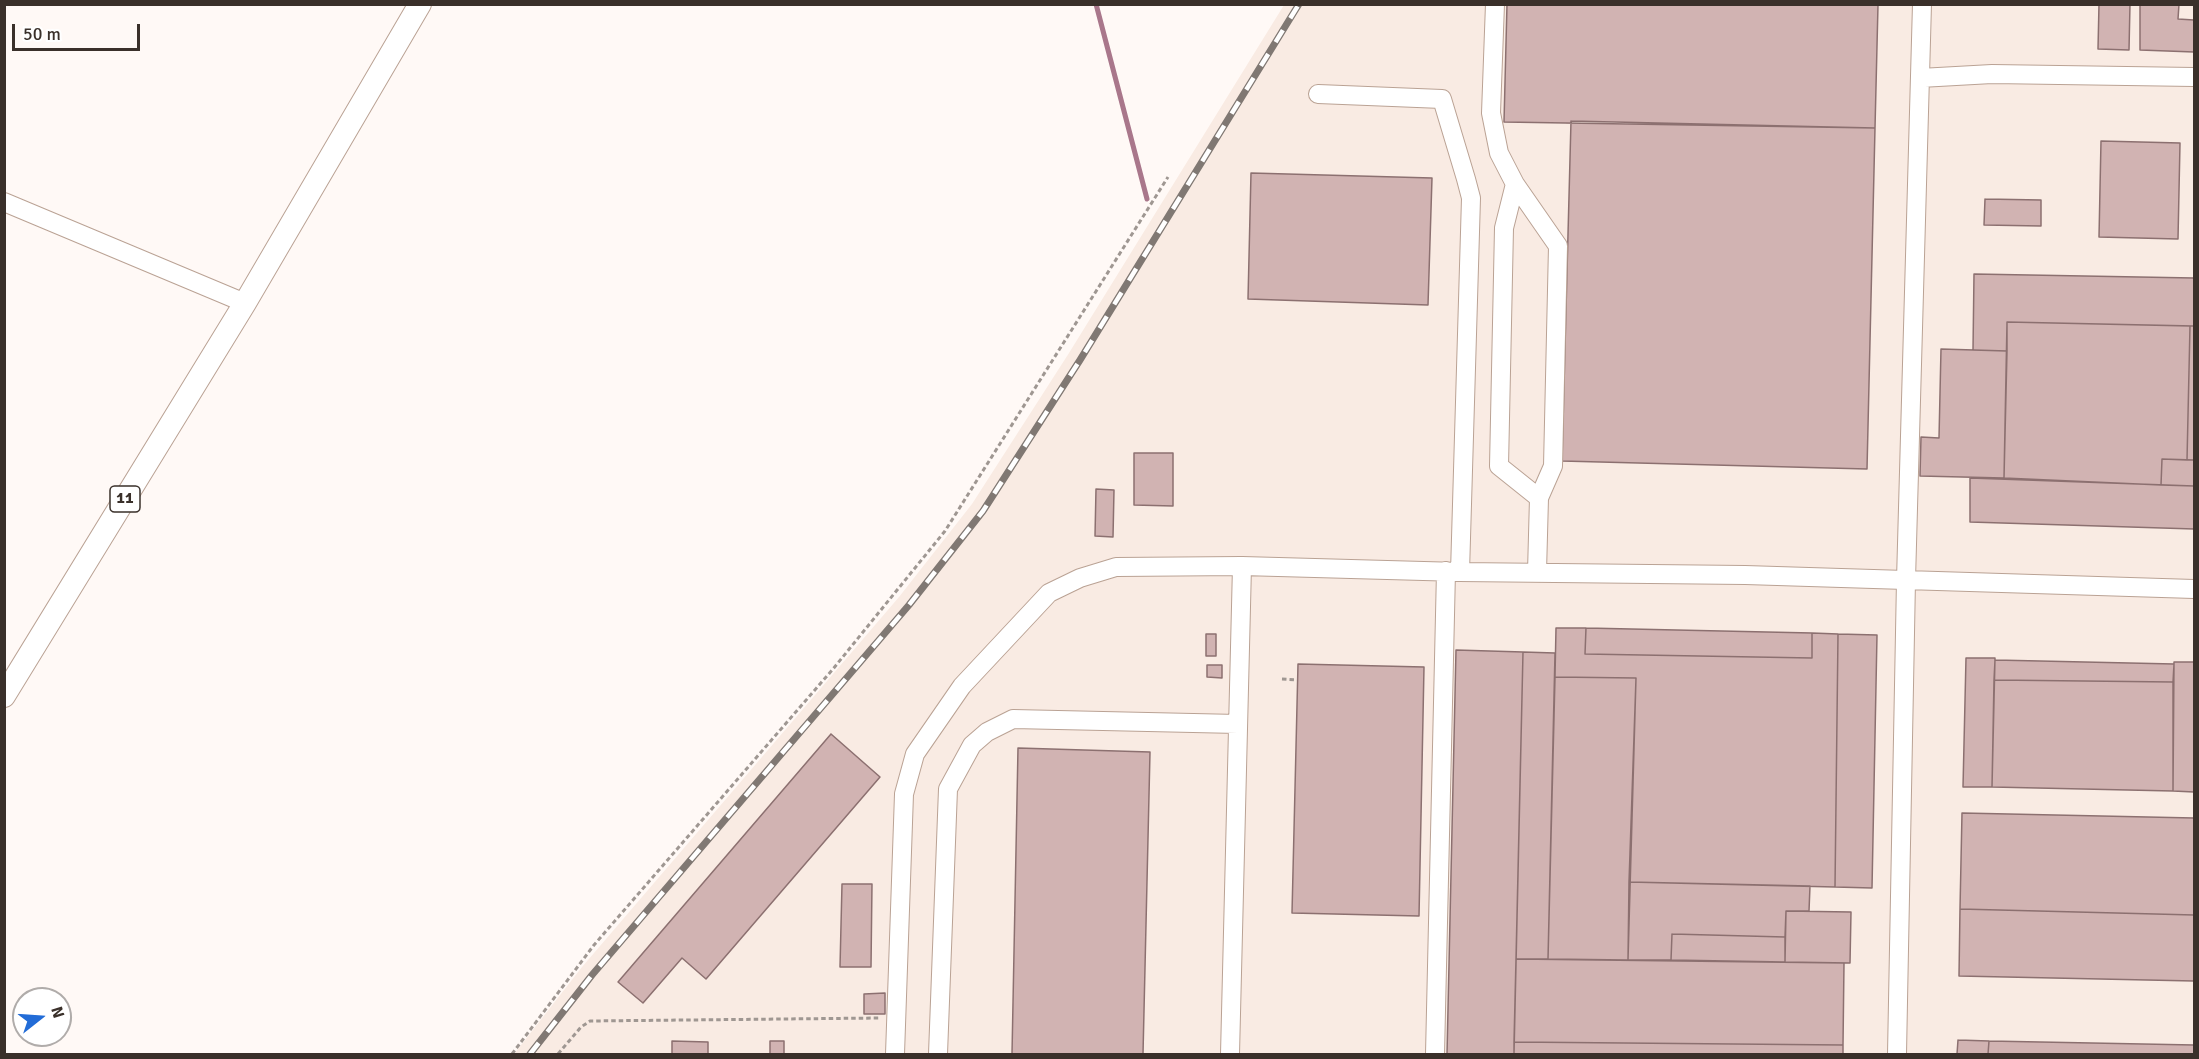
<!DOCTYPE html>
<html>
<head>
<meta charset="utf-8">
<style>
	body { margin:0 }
	#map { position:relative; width:2199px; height:1059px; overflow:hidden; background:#fff9f6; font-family:Signika,sans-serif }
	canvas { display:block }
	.frame { position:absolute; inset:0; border:6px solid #3a302a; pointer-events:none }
	.north { position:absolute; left:12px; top:987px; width:60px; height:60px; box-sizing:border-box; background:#fff; border:2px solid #b0acaa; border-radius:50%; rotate:73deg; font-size:16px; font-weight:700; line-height:24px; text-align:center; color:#3a302a }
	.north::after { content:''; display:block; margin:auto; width:21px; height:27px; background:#226cd7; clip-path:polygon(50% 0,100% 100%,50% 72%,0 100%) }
	.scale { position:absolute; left:12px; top:24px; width:128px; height:27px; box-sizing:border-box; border:3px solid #3a302a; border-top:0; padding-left:8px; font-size:18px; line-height:21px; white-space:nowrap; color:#3a302a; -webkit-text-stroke:4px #fff; paint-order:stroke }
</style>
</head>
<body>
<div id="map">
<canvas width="2199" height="1059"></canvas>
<div class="frame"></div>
<div class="north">N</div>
<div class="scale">50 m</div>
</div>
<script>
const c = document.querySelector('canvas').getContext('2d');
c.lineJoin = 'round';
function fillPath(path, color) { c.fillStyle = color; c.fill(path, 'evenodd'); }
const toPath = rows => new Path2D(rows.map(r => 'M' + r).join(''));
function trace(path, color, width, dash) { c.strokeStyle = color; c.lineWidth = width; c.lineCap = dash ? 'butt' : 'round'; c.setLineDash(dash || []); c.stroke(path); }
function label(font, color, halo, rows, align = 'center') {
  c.font = font + ' Signika,sans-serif'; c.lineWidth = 4.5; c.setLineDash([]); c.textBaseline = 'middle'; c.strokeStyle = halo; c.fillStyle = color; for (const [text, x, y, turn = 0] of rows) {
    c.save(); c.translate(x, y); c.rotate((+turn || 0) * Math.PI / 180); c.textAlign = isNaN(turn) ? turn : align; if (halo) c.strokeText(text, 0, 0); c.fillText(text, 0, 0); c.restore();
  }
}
fillPath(toPath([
	[1284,5,2194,5,2194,1054,514,1054,582,967,899,597,972,504,1069,353]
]), '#f9ebe3');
trace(toPath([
	[1096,4,1147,199]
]), '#a9778b', 5);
const building = toPath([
	[1507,4,1878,5,1875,128,1504,122,1507,4],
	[2099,4,2130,4,2129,50,2098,49,2099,4],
	[2140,4,2179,4,2178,19,2194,20,2194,52,2140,50,2140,4],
	[1571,121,1875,128,1867,469,1562,461,1571,121],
	[2101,141,2180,143,2178,239,2099,237,2101,141],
	[1251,173,1432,178,1428,305,1248,299,1251,173],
	[1985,199,2041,200,2041,226,1984,225,1985,199],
	[1974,274,2194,278,2194,326,2007,322,2007,351,1973,350,1974,274],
	[2007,322,2190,326,2187,460,2162,459,2161,485,2004,478,2007,322],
	[2190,326,2194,326,2194,460,2187,460,2190,326],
	[1941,349,2007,351,2004,478,1920,476,1921,437,1939,438,1941,349],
	[1134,453,1173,453,1173,506,1134,505,1134,453],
	[2162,459,2194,460,2194,486,2161,485,2162,459],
	[1970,478,2194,486,2194,529,1970,522,1970,478],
	[1096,489,1114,490,1113,537,1095,536,1096,489],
	[1556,628,1586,628,1585,654,1812,658,1812,633,1838,634,1835,887,1629,882,1636,678,1555,677,1556,628],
	[1586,628,1812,633,1812,658,1585,654,1586,628],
	[1206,634,1216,634,1216,656,1206,656,1206,634],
	[1838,634,1877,635,1872,888,1835,887,1838,634],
	[1456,650,1523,652,1514,1054,1447,1054,1456,650],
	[1523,652,1555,653,1548,959,1516,959,1523,652],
	[1966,658,1995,658,1992,787,1963,787,1966,658],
	[1995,660,2174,664,2173,682,1994,680,1995,660],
	[2174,662,2194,662,2194,792,2173,791,2174,662],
	[1298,664,1424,667,1419,916,1292,913,1298,664],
	[1207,665,1222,665,1222,678,1207,677,1207,665],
	[1555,677,1636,678,1628,960,1548,959,1555,677],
	[1994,680,2173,682,2173,791,1992,787,1994,680],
	[831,734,880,777,706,979,682,958,643,1003,618,982,831,734],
	[1018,748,1150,752,1143,1054,1012,1054,1018,748],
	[1962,813,2194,818,2194,915,1960,909,1962,813],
	[1629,882,1810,886,1809,911,1786,911,1785,937,1672,934,1671,960,1628,960,1629,882],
	[842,884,872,884,871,967,840,967,842,884],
	[1960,909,2194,915,2194,981,1959,976,1960,909],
	[1786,911,1851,912,1850,963,1785,962,1786,911],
	[1672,934,1785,937,1785,962,1671,960,1672,934],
	[1516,959,1844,963,1843,1045,1514,1042,1516,959],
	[885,993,885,1014,864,1014,864,994,885,993],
	[1958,1040,1989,1041,1988,1054,1957,1054,1958,1040],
	[672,1041,708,1042,708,1054,672,1054,672,1041],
	[770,1041,784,1041,784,1054,770,1054,770,1041],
	[1989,1041,2194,1045,2194,1054,1988,1054,1989,1041],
	[1514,1042,1843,1045,1843,1054,1514,1054,1514,1042]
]);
fillPath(building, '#d1b3b2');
trace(building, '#8c7070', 1.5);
const minor = toPath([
	[1495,4,1491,113,1499,153,1515,184,1558,246,1553,466,1539,498,1537,572],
	[1920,78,1992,74,2194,77],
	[1318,94,1442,99,1466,179,1471,198,1460,572],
	[1515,184,1504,228,1499,466,1539,498],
	[4,202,245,303],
	[895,1054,904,794,915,754,962,686,1049,593,1080,578,1116,567,1242,566,1460,572,1745,575,2194,589],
	[938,1054,948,789,972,745,987,732,1013,719,1238,724],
	[1230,1054,1242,566],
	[1435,1054,1446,571],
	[1897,1054,1906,580,1922,4]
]);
const major = toPath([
	[4,696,245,303,420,4]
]);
trace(minor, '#baa294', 20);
trace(major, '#baa294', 24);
trace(toPath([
	[1282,679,1297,680],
	[512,1054,594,945,833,669,945,531,1168,177],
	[558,1054,581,1027,590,1021,879,1018]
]), '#9f9792', 3, [4.5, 3]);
trace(minor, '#fff', 18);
trace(major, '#fff', 22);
const rail = toPath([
	[530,1054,592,975,909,605,983,511,1080,360,1299,4]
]);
trace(rail, '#807873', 7);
trace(rail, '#fff', 4.5, [14]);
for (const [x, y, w] of [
	[125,499,30]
]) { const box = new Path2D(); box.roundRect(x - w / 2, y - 13, w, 26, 4.5); c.fillStyle = '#fff'; c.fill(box); trace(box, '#3a302a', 1.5); }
label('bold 16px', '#3a302a', null, [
	["11",125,499]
]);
</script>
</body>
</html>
